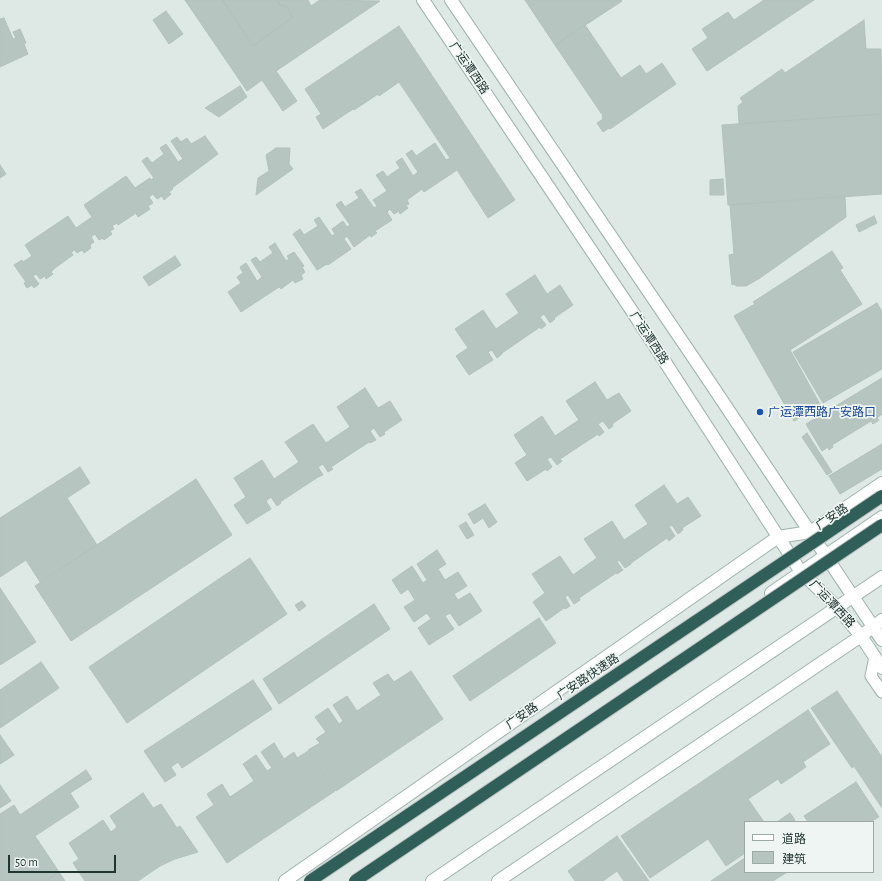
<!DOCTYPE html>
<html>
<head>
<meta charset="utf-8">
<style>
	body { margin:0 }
	#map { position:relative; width:882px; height:881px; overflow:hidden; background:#dee8e4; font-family:"Alegreya Sans","Noto Sans SC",sans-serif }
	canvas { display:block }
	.legend { position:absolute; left:744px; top:821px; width:130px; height:52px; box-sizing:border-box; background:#eef5f2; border:1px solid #9ca9a5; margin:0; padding:5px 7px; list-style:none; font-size:12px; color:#213632 }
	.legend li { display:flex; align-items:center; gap:8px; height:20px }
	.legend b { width:20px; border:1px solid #9ca9a5 }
	.scale { position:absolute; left:8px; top:855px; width:108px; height:18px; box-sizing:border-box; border:2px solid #213632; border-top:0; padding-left:5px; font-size:12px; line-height:14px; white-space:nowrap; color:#213632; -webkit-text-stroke:3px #eef5f2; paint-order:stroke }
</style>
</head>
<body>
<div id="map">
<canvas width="882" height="881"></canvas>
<ul class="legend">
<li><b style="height:5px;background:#fff"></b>道路</li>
<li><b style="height:11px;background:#b7c5c1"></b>建筑</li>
</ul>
<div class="scale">50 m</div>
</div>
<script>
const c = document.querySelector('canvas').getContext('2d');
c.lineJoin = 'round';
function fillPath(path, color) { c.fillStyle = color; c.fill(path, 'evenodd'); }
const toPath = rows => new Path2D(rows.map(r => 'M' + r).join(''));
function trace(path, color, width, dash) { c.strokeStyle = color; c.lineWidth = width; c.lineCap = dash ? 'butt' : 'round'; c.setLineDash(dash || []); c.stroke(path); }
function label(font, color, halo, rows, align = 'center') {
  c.font = font + ' "Alegreya Sans","Noto Sans SC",sans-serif'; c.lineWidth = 3.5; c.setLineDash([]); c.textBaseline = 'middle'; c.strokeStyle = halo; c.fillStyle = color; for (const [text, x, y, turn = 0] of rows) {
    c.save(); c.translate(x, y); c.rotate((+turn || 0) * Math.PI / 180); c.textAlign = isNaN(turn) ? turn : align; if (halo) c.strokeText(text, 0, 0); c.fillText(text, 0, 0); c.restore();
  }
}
const building = toPath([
	[185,0,225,0,223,1,253,46,293,17,286,6,281,6,277,0,308,0,311,6,320,0,380,1,276,71,297,101,283,111,262,80,247,91,185,0],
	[225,0,277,0,281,6,286,6,293,17,253,46,223,1,225,0],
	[525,0,621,0,622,1,555,45,525,0],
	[764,0,814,0,707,71,692,49,708,38,702,29,728,12,734,20,764,0],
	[166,11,183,34,169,44,153,20,166,11],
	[4,18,13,39,16,38,13,32,20,29,26,43,24,44,28,54,0,67,0,19,4,18],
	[864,20,866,49,881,49,882,114,739,124,738,106,743,102,740,98,782,69,785,73,864,20],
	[585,25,621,78,640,65,646,74,662,63,676,84,610,129,609,128,603,132,597,123,603,119,602,117,603,116,555,45,585,25],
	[399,26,515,200,488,218,457,170,424,192,422,189,407,200,409,204,406,205,408,208,400,214,399,211,394,214,390,209,387,212,392,220,375,231,377,233,371,237,370,235,354,247,347,236,344,239,351,249,328,265,327,264,317,270,293,234,300,229,304,235,318,226,314,220,319,217,332,236,335,234,332,229,343,221,347,227,350,225,336,205,341,201,345,207,359,198,355,192,361,189,374,208,377,206,373,200,387,191,376,175,383,171,387,177,400,168,396,162,402,158,413,176,418,172,406,154,412,150,416,156,435,143,446,160,450,158,399,82,379,96,378,94,354,110,353,109,323,129,316,117,321,114,305,89,399,26],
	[240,86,247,97,219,117,205,108,240,86],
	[882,114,882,194,728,205,722,125,882,114],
	[205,136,218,154,172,188,173,189,169,192,171,194,164,200,162,196,157,199,153,194,149,197,153,203,148,206,150,209,138,217,136,213,118,225,117,223,112,226,114,229,110,231,112,234,104,240,103,238,99,240,95,234,91,237,94,242,90,245,91,248,84,253,82,250,77,253,75,250,71,252,73,255,55,268,51,272,53,274,46,279,45,276,40,279,36,274,33,276,39,284,34,288,32,285,27,288,24,283,26,282,14,265,22,260,23,262,32,256,25,245,68,216,76,228,92,217,84,205,126,176,135,188,150,178,151,180,154,178,142,161,147,157,152,163,164,154,160,148,166,144,178,162,183,159,171,141,177,137,181,142,187,138,191,144,205,136],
	[276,148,290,148,289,164,293,169,256,195,258,178,269,171,266,155,276,148],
	[0,165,6,174,0,178,0,165],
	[723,179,724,195,710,195,710,180,723,179],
	[845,196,846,217,760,278,746,286,736,286,735,284,732,285,729,255,734,254,730,205,845,196],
	[874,216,877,223,859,232,856,225,874,216],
	[275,243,286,261,289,259,287,256,294,252,304,266,302,267,305,272,301,275,303,279,295,283,293,280,281,289,279,287,241,312,228,292,241,283,237,277,243,273,240,267,246,263,257,281,262,277,251,260,256,257,260,262,273,253,269,247,275,243],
	[832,251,843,268,840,270,862,304,790,350,821,406,794,421,734,316,755,304,753,302,832,251],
	[175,256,181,265,149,286,143,277,175,256],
	[535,275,547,294,560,285,573,305,554,318,555,319,550,323,544,314,540,317,546,325,541,329,540,327,502,353,502,354,497,358,492,350,488,352,493,360,469,375,456,356,468,348,455,329,483,310,496,329,519,313,506,294,535,275],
	[877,303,882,312,882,369,823,403,793,352,877,303],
	[882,378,882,414,877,418,879,420,873,424,871,421,832,445,833,447,829,450,828,447,822,451,806,424,882,378],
	[595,382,607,400,619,393,631,411,612,424,613,426,609,429,603,421,598,424,604,432,599,436,598,434,560,459,562,461,557,465,551,457,547,459,552,467,547,471,546,469,527,481,515,463,527,455,514,435,542,416,555,436,579,420,566,401,595,382],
	[365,388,378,408,390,401,402,420,384,432,385,434,380,437,374,428,370,431,376,440,370,443,369,442,331,467,333,469,328,472,323,464,318,467,323,475,318,477,280,502,281,503,277,506,271,497,266,501,271,509,247,524,234,505,246,497,234,478,262,460,274,479,299,462,285,442,313,424,326,443,350,427,337,407,365,388],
	[807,433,832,472,827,475,802,437,807,433],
	[882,444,882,469,840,494,829,476,882,444],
	[80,467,90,483,67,498,97,545,40,582,26,560,0,577,0,518,80,467],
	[196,479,232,535,71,641,35,586,196,479],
	[664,485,677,504,688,497,701,516,682,528,683,530,678,534,672,525,669,527,675,536,669,541,667,538,631,563,631,564,625,568,619,560,617,562,623,570,617,574,616,573,579,598,580,600,574,604,568,595,565,597,570,606,565,609,564,608,546,621,533,602,545,593,532,574,560,556,573,575,597,558,584,539,612,521,624,540,648,524,635,505,664,485],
	[485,504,497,522,489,528,483,518,474,524,468,514,485,504],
	[466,522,474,535,467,539,459,526,466,522],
	[437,550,446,564,438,569,445,580,458,572,467,586,454,594,458,600,470,593,482,611,459,626,450,613,445,616,454,629,429,645,418,628,431,619,427,613,414,622,404,607,415,600,408,589,401,594,392,580,412,566,423,583,427,580,417,564,437,550],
	[250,558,287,614,127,723,89,667,250,558],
	[0,588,36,642,0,665,0,588],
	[302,601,306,606,299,611,295,605,302,601],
	[374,604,390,629,279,704,263,679,374,604],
	[539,618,556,643,470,701,453,676,539,618],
	[41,662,59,688,0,728,0,690,41,662],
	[411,671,443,719,336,791,308,750,320,743,316,739,326,732,315,717,328,708,339,724,343,721,333,705,347,696,357,711,381,695,373,683,388,674,394,682,411,671],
	[253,680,272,709,182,768,178,762,171,767,176,775,165,782,144,751,253,680],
	[837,691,882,757,882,808,854,766,852,768,811,708,837,691],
	[808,710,830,744,803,762,806,767,781,784,778,779,748,799,764,822,745,822,745,853,726,866,708,839,650,878,621,836,808,710],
	[0,735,14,755,0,764,0,735],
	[274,743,284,759,294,752,297,758,308,751,335,791,227,863,196,817,214,805,207,794,222,784,230,797,254,781,243,764,256,755,267,771,272,768,261,752,274,743],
	[86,770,92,779,70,793,79,807,35,836,59,872,46,881,0,881,0,814,14,805,20,815,86,770],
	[856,782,879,817,870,822,808,822,804,816,856,782],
	[0,785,11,801,0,808,0,785],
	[143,793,153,808,161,804,177,828,180,826,198,852,175,859,160,866,138,881,85,881,73,863,79,859,69,843,103,820,111,832,117,827,110,816,143,793],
	[790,813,795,820,792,822,777,822,790,813],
	[617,836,649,881,624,881,617,871,603,881,575,881,568,871,617,836],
	[745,858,745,872,787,872,773,881,711,881,745,858],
	[59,872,65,881,46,881,59,872]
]);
fillPath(building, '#b7c5c1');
trace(building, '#b1c1bc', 1);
const street = toPath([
	[875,657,871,676,882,692]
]);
const secondary = toPath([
	[423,0,632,311,801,572,837,607,861,636,882,668],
	[451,0,703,372,882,640],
	[771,593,882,517],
	[285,881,778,537,810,532,882,483],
	[432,881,882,577],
	[498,881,861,636,882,620]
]);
trace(street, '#a2afab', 13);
trace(secondary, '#9fb3ad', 14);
trace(street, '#fff', 11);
trace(secondary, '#fff', 12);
const highwayBridge = toPath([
	[310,881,882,496],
	[355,881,882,525]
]);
trace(highwayBridge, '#bcc3c2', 14, []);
trace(highwayBridge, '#305f59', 12);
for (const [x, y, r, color] of [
	[760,412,4,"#1a4fb4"]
]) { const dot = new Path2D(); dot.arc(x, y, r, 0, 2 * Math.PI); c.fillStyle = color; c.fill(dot); trace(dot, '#eef5f2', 1.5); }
label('12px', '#213632', '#eef5f2', [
	["广运潭西路",469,68,56],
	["广运潭西路",649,338,57],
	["广安路",832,517,-34],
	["广运潭西路",832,604,47],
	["广安路快速路",588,677,-34],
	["广安路",522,716,-35]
]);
label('12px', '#164399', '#eef5f2', [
	["广运潭西路广安路口",768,412]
], 'left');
</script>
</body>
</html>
